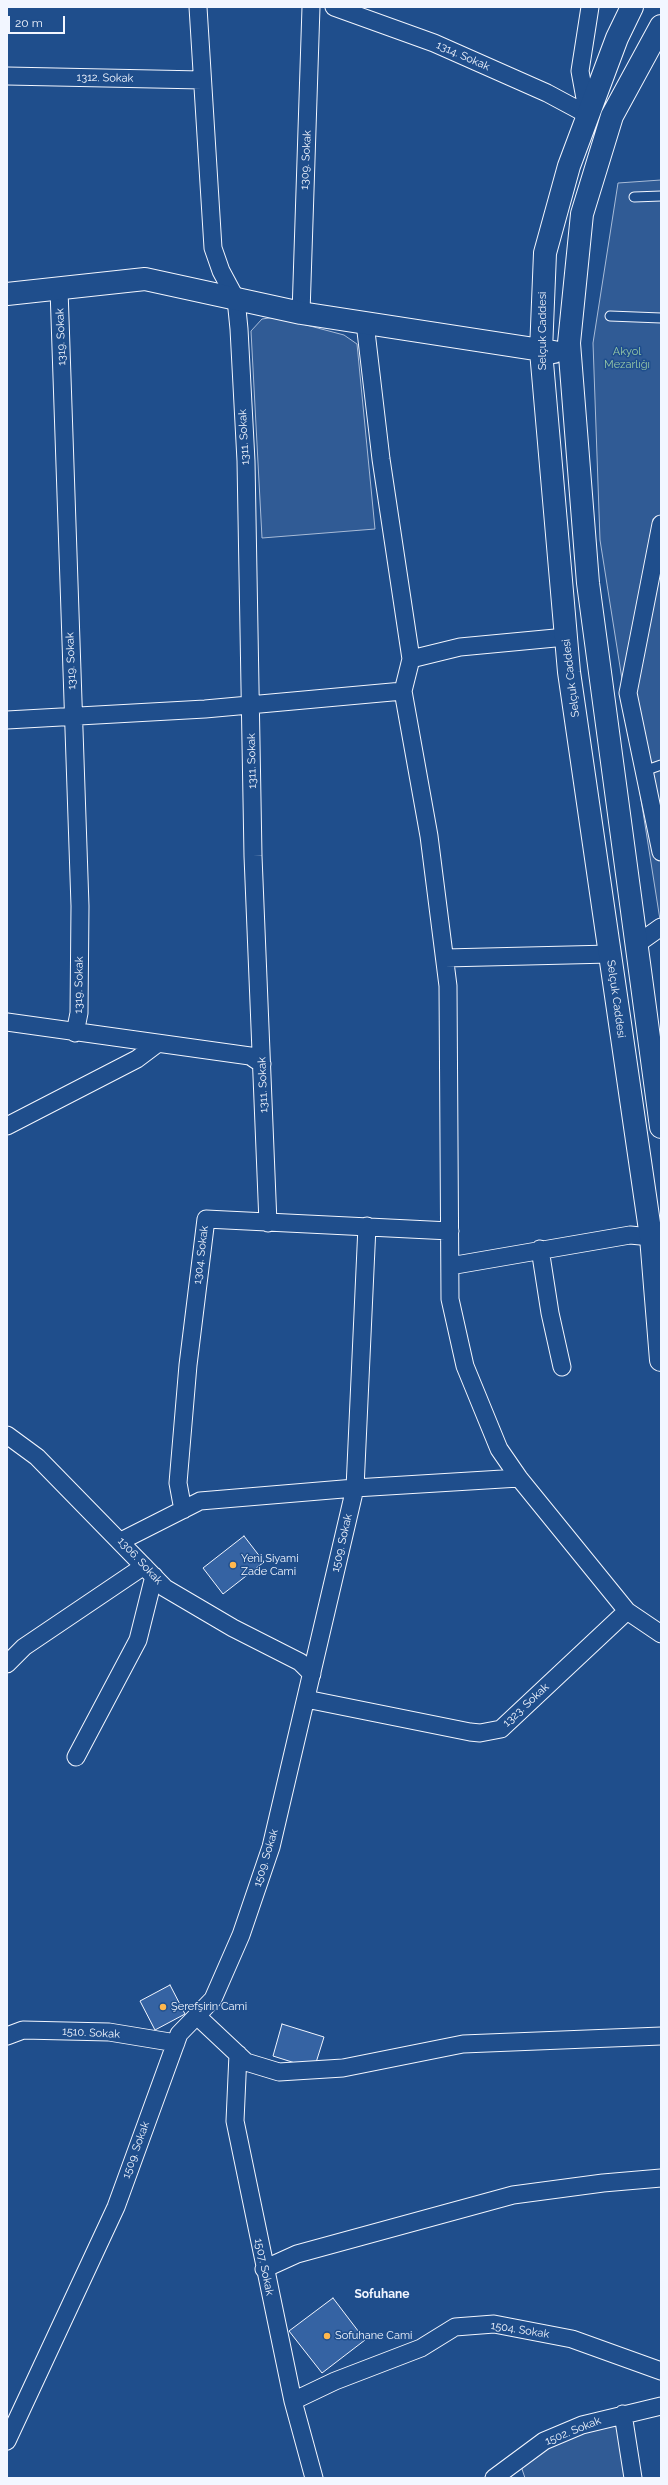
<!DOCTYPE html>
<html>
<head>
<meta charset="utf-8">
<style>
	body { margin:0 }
	#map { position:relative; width:668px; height:2485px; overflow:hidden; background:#1f4e8c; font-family:Raleway,sans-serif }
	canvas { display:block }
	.frame { position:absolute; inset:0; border:8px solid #f2f6ff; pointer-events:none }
	.scale { position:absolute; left:8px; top:16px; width:57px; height:18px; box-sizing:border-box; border:2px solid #f2f6ff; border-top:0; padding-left:5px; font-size:12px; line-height:14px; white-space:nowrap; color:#f2f6ff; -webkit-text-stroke:3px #1f4e8c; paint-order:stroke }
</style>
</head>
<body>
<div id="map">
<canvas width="668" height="2485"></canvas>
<div class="frame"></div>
<div class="scale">20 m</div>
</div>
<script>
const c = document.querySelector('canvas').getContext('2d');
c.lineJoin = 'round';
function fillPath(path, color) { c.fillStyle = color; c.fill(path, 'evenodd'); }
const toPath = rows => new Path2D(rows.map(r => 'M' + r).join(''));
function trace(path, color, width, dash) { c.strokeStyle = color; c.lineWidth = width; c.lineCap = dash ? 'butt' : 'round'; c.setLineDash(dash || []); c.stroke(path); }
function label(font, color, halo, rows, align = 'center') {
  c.font = font + ' Raleway,sans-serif'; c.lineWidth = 3; c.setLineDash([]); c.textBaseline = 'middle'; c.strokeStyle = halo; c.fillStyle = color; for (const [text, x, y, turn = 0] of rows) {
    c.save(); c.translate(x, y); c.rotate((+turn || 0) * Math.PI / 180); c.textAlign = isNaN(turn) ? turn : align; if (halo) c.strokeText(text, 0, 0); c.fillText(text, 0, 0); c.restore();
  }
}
const built = toPath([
	[661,180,661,926,600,540,593,343,618,183,661,180],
	[276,317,344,335,357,344,375,529,262,538,251,331,262,319,276,317],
	[616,2419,627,2478,525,2478,521,2466,547,2444,616,2419]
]);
fillPath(built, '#305b95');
trace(built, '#a8bbd7', 1);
const building = toPath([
	[244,1536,264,1562,223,1594,203,1568,244,1536],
	[170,1985,185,2014,155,2030,140,2001,170,1985],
	[282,2024,324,2037,314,2069,273,2056,282,2024],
	[333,2298,365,2340,322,2373,289,2331,333,2298]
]);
fillPath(building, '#3563a3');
trace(building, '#f2f6ff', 1);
const lane = toPath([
	[634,197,661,196],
	[610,316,661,318],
	[644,771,661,765]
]);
const street = toPath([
	[198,7,213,248,221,271,236,299,239,329,246,461,253,856,268,1223],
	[334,7,434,43,547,93,588,115],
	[7,76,202,80],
	[588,115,580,71,590,7],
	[59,289,80,906,79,1013,75,1033],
	[301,313,311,7],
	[365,323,381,459,411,659,403,691,429,836,448,986,450,1299,465,1366,499,1449,519,1478,627,1611,661,1634],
	[661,524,628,693,661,852],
	[411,659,460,647,566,637],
	[7,720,205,709,403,691],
	[637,944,661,927],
	[445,958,610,954],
	[7,1022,250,1056,262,1064],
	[7,1126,137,1059,157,1044],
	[540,1249,550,1313,562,1367],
	[450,1266,630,1235,651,1237,661,1235],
	[7,1435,37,1457,165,1588,233,1628,300,1662,312,1674],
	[183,1510,178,1483,188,1365,206,1219,450,1231],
	[121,1541,200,1501,355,1488,519,1478],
	[7,1664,24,1647,144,1566],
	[306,1699,470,1732,480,1733,501,1729,627,1611],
	[76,1757,138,1640,154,1576],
	[197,2016,246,2062,279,2072,343,2068,463,2044,661,2036],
	[7,2036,23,2030,109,2032,176,2043],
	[238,2054,235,2121,293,2401,314,2478],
	[264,2269,297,2254,513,2195,603,2183,661,2178],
	[293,2401,335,2381,421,2348,455,2327,494,2324,572,2339,661,2371],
	[623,2414,633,2478],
	[7,2441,116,2207,179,2034,213,1999,241,1935,271,1847,355,1488,367,1226],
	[494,2478,544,2441,582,2425,661,2406]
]);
const secondary = toPath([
	[632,7,617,38,569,166,545,253,541,351,569,672,651,1237,661,1360],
	[661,26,612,116,582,214,569,343,588,583,661,1127],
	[7,294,145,279,301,313,554,352]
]);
trace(lane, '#f2f6ff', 11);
trace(street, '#f2f6ff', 19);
trace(secondary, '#f2f6ff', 24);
trace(lane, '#1f4e8c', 9);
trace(street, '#1f4e8c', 17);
trace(secondary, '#1f4e8c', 22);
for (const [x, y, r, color] of [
	[233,1565,4,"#ffb74d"],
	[163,2007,4,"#ffb74d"],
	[327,2336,4,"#ffb74d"]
]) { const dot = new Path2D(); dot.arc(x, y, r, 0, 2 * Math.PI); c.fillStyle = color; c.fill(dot); trace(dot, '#1f4e8c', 1.5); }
label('11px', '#f2f6ff', '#1f4e8c', [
	["1314. Sokak",463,56,24],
	["1312. Sokak",105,78,1],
	["1309. Sokak",306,160,-87],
	["Selçuk Caddesi",543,331,-90],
	["1319. Sokak",61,337,-92],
	["1311. Sokak",244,437,-93],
	["1319. Sokak",71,661,-92],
	["Selçuk Caddesi",571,678,-97],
	["1311. Sokak",252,761,-91],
	["1319. Sokak",79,985,-89],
	["Selçuk Caddesi",616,999,82],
	["1311. Sokak",263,1085,-92],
	["1304. Sokak",201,1255,-83],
	["1509. Sokak",342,1543,-77],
	["1306. Sokak",140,1561,47],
	["1323. Sokak",526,1705,-43],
	["1509. Sokak",266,1858,-73],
	["1510. Sokak",91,2033,3],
	["1509. Sokak",136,2150,-70],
	["1507. Sokak",264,2267,78],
	["1504. Sokak",520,2330,9],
	["1502. Sokak",573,2431,-22]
]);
label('11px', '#97c8a6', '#1f4e8c', [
	["Akyol",627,352],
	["Mezarlığı",627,365]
]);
label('11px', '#f2f6ff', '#1f4e8c', [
	["Yeni Siyami",241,1559],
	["Zade Cami",241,1572],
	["Şerefşirin Cami",171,2007],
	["Sofuhane Cami",335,2336]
], 'left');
label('bold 12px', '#f2f6ff', '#1f4e8c', [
	["Sofuhane",382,2294]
]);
</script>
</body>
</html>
